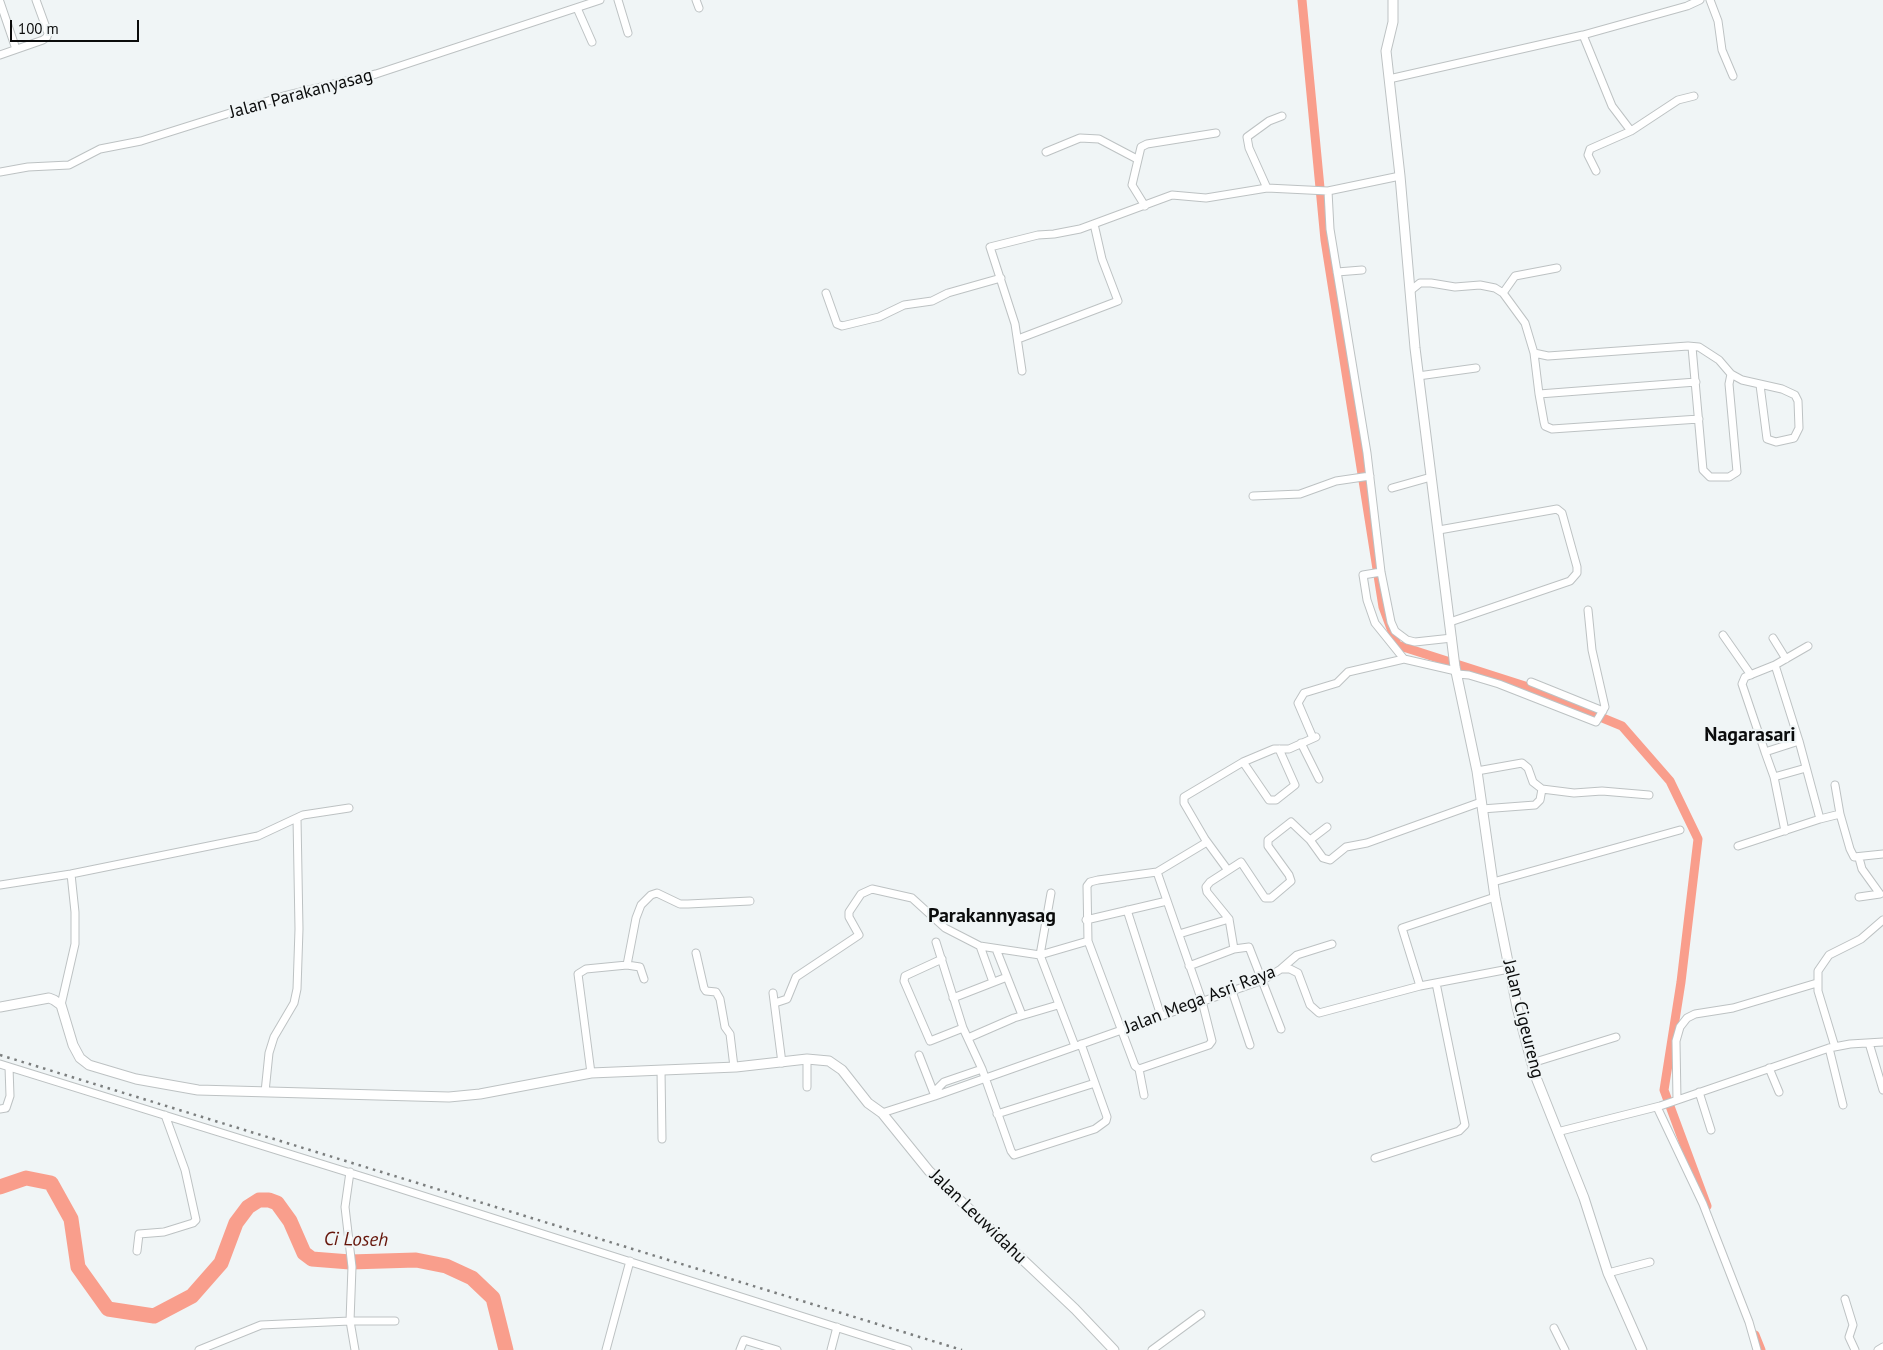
<!DOCTYPE html>
<html>
<head>
<meta charset="utf-8">
<style>
	body { margin:0 }
	#map { position:relative; width:1883px; height:1350px; overflow:hidden; background:#f0f5f6; font-family:"PT Sans",sans-serif }
	canvas { display:block }
	.scale { position:absolute; left:10px; top:20px; width:129px; height:22px; box-sizing:border-box; border:2px solid #0b0c0c; border-top:0; padding-left:6px; font-size:15px; line-height:18px; white-space:nowrap; color:#0b0c0c; -webkit-text-stroke:4px #f0f5f6; paint-order:stroke }
</style>
</head>
<body>
<div id="map">
<canvas width="1883" height="1350"></canvas>
<div class="scale">100 m</div>
</div>
<script>
const c = document.querySelector('canvas').getContext('2d');
c.lineJoin = 'round';
const toPath = rows => new Path2D(rows.map(r => 'M' + r).join(''));
function trace(path, color, width, dash) { c.strokeStyle = color; c.lineWidth = width; c.lineCap = dash ? 'butt' : 'round'; c.setLineDash(dash || []); c.stroke(path); }
function label(font, color, halo, rows, align = 'center') {
  c.font = font + ' "PT Sans",sans-serif'; c.lineWidth = 4.5; c.setLineDash([]); c.textBaseline = 'middle'; c.strokeStyle = halo; c.fillStyle = color; for (const [text, x, y, turn = 0] of rows) {
    c.save(); c.translate(x, y); c.rotate((+turn || 0) * Math.PI / 180); c.textAlign = isNaN(turn) ? turn : align; if (halo) c.strokeText(text, 0, 0); c.fillText(text, 0, 0); c.restore();
  }
}
trace(toPath([
	[1302,0,1325,240,1383,607,1397,645,1525,686,1622,726,1670,781,1698,839,1681,982,1664,1090,1707,1206],
	[1755,1335,1761,1350]
]), '#f99e8c', 9);
trace(toPath([
	[0,1187,26,1178,51,1183,71,1219,78,1267,108,1309,154,1316,192,1296,221,1263,236,1223,248,1207,259,1200,269,1200,277,1203,290,1221,304,1253,312,1259,350,1262,416,1260,446,1266,472,1278,493,1298,506,1350]
]), '#f99e8c', 15);
const minor = toPath([
	[618,0,628,33],
	[696,0,699,8],
	[1710,0,1718,21,1722,50,1733,76],
	[0,2,16,49],
	[577,8,592,42],
	[1583,35,1612,106,1631,131],
	[0,55,43,40,47,37,48,33,36,0],
	[1389,79,1583,35,1687,6,1700,0],
	[1046,152,1080,138,1099,139,1137,159],
	[1596,171,1588,155,1590,149,1631,131,1678,100,1694,96],
	[0,172,28,167,69,165,100,149,141,141,284,96,376,74,600,0],
	[1267,188,1249,148,1247,137,1269,121,1282,116],
	[1328,191,1330,229,1367,453,1381,572,1391,622,1395,631,1407,640,1415,642,1452,638],
	[1145,206,1132,185,1141,147,1147,144,1216,133],
	[1337,272,1362,270],
	[1410,291,1420,283,1431,283,1455,287,1480,285,1495,288,1503,293,1515,276,1557,268],
	[826,293,837,324,842,326,879,317,904,305,932,301,948,293,1001,278],
	[1503,293,1525,323,1534,353,1548,356,1688,346,1699,347,1719,360,1731,374,1742,380,1782,389,1795,395,1798,401,1799,428,1794,438,1776,442,1767,439,1760,385],
	[1018,339,1118,301,1102,259,1094,224],
	[1692,347,1703,470,1710,477,1729,477,1737,472,1729,384,1731,374],
	[1534,353,1539,394],
	[1022,371,1015,324,990,247,1038,235,1054,234,1080,229,1172,195,1206,198,1267,188,1328,191,1400,176],
	[1418,376,1476,368],
	[1696,382,1539,394,1544,422,1545,426,1552,429,1699,419],
	[1392,488,1431,477],
	[1253,496,1300,494,1336,481,1370,476],
	[1439,530,1557,509,1562,513,1577,567,1577,573,1570,581,1450,622],
	[1381,572,1363,575,1367,600,1375,623,1404,659],
	[1723,635,1751,675],
	[1773,638,1786,659],
	[1775,665,1799,741,1820,819,1840,814,1850,849,1854,857,1883,854],
	[1457,674,1469,675,1499,684,1596,722,1605,707,1592,650,1588,610],
	[1531,682,1603,711],
	[1313,738,1298,703,1304,693,1337,683,1348,672,1404,659,1456,671],
	[1799,741,1765,752,1742,684,1745,677,1775,665,1808,646],
	[1301,743,1319,779],
	[1765,752,1774,777,1785,831],
	[1243,762,1269,800,1276,800,1295,785,1279,749],
	[1477,771,1522,763,1528,768,1533,782,1542,789,1574,793,1602,791,1649,795],
	[1774,777,1806,768],
	[1835,785,1840,814],
	[1482,809,1535,805,1540,800,1542,789],
	[1310,840,1323,858,1330,860,1346,847,1367,843,1481,802],
	[1738,846,1820,819],
	[1227,869,1205,839,1184,803,1184,797,1243,762,1274,749,1289,749,1316,737],
	[1157,872,1202,1001,1212,1041,1209,1045,1139,1069,1135,1066,1088,941,1087,886,1090,882,1098,880,1157,872,1207,842],
	[1493,882,1680,830],
	[0,885,71,874,258,836,303,815,349,808],
	[1051,893,1040,955,1075,1046],
	[1859,897,1880,894,1862,869,1859,858],
	[1127,910,1161,1016],
	[1229,919,1207,892,1206,887,1210,882,1241,862,1265,898,1271,898,1291,881,1289,875,1268,846,1268,840,1291,822,1310,840,1327,827],
	[1086,920,1167,901],
	[1179,934,1229,919,1234,949],
	[936,942,963,1028],
	[980,946,993,982],
	[996,949,1022,1015],
	[696,953,704,988,706,991,716,992,720,999,725,1027,730,1034,734,1067],
	[942,959,905,976,904,981,930,1041,963,1028,982,1069,1011,1151,1014,1155,1095,1129,1106,1121,1107,1117,1081,1044],
	[627,965,640,967,644,979],
	[1189,966,1234,949,1249,947,1281,1029],
	[1281,969,1297,955,1332,944],
	[1420,986,1402,928,1495,897],
	[1232,991,1250,1045],
	[773,993,782,1063],
	[953,998,1007,977],
	[775,1003,787,999,796,977,859,935,849,917,849,912,861,894,872,889,912,898,945,928,980,946,1040,955,1088,941],
	[61,1005,75,944,75,912,71,874],
	[968,1038,1014,1018,1058,1005],
	[1869,1043,1883,1090],
	[1835,1047,1818,991,1818,971,1829,955,1861,939,1883,920],
	[1829,1048,1843,1105],
	[919,1055,935,1096],
	[807,1059,807,1087],
	[1532,1063,1616,1037],
	[0,1064,373,1180,908,1350],
	[1769,1068,1779,1092],
	[1139,1069,1144,1095],
	[661,1070,662,1139],
	[591,1073,578,974,586,969,627,965,636,918,641,905,651,895,657,893,680,904,688,904,750,901],
	[265,1092,269,1053,274,1037,294,1003,297,989,299,929,297,818],
	[1699,1092,1711,1130],
	[939,1094,938,1088,944,1082,982,1069],
	[1677,1100,1676,1041,1680,1027,1687,1018,1695,1014,1733,1008,1817,983],
	[1657,1107,1703,1204,1749,1322,1757,1350],
	[0,1109,6,1108,10,1096,9,1067],
	[882,1113,935,1096,1263,980,1281,969,1290,969,1298,973,1310,1005,1319,1013,1420,986,1509,969],
	[997,1114,1095,1083],
	[1557,1132,1660,1106,1829,1048,1850,1044,1883,1042],
	[1375,1158,1459,1131,1465,1125,1436,983],
	[350,1172,345,1207,352,1267,350,1321,395,1321],
	[137,1251,139,1234,164,1232,193,1223,196,1220,185,1170,165,1115],
	[1608,1273,1650,1262],
	[1845,1299,1853,1325,1849,1337,1855,1350],
	[1554,1328,1565,1350],
	[199,1350,261,1325,350,1321,355,1350],
	[606,1350,630,1261],
	[740,1350,744,1340,777,1350],
	[831,1350,837,1327],
	[1152,1350,1201,1314],
	[1878,1350,1883,1347]
]);
const tertiary = toPath([
	[1393,0,1393,22,1386,51,1400,176,1415,348,1455,667,1477,771,1495,897,1517,1007,1535,1075,1584,1198,1608,1273,1642,1350],
	[0,1007,49,998,54,1000,61,1005,73,1045,80,1058,89,1065,136,1079,198,1090,449,1097,480,1094,591,1073,736,1067,807,1059,829,1061,842,1070,868,1103,882,1113,929,1171,1075,1309,1114,1350]
]);
trace(minor, '#bdc2c3', 9);
trace(tertiary, '#bdc2c3', 11);
trace(minor, '#fff', 7);
trace(tertiary, '#fff', 9);
trace(toPath([
	[0,1055,962,1350]
]), '#7b7e7e', 2.5, [2.5, 5]);
label('18px', '#0b0c0c', '#f0f5f6', [
	["Jalan Parakanyasag",301,94,-15],
	["Jalan Mega Asri Raya",1200,1000,-21],
	["Jalan Cigeureng",1523,1019,76],
	["Jalan Leuwidahu",978,1217,44]
]);
label('italic 19px', '#66160b', '#f0f5f6', [
	["Ci Loseh",356,1240,1]
]);
label('bold 20px', '#0b0c0c', '#f0f5f6', [
	["Nagarasari",1750,735],
	["Parakannyasag",992,916]
]);
</script>
</body>
</html>
